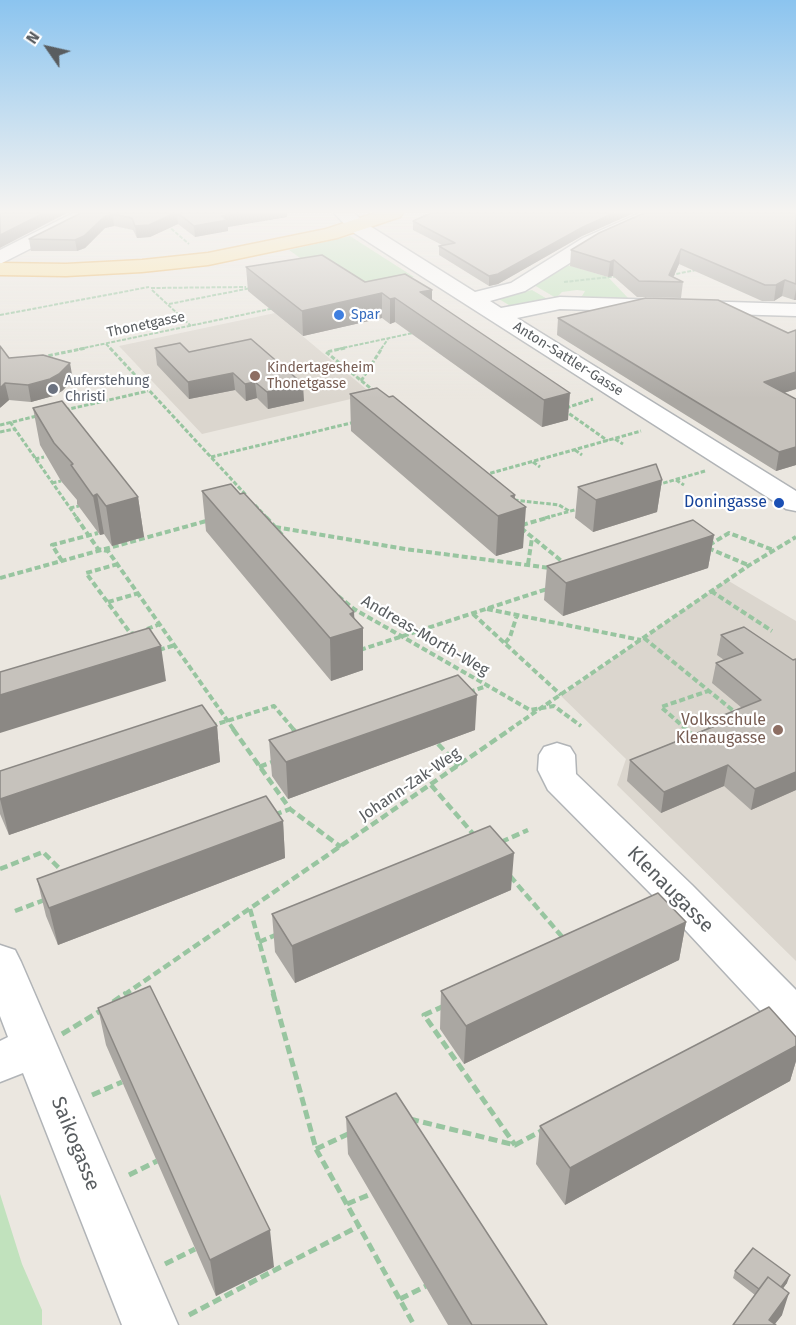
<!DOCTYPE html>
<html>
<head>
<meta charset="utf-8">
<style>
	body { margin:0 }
	#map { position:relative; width:796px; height:1325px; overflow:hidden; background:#ebe7e0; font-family:"Fira Sans",sans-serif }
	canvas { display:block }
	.north { position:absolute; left:18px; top:18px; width:60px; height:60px; -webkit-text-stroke:4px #fff; paint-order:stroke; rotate:304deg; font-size:16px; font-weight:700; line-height:24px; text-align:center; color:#595d60 }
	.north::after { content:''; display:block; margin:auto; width:21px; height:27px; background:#595d60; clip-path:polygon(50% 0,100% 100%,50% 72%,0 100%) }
</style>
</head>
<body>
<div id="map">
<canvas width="796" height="1325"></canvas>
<div class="north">N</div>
</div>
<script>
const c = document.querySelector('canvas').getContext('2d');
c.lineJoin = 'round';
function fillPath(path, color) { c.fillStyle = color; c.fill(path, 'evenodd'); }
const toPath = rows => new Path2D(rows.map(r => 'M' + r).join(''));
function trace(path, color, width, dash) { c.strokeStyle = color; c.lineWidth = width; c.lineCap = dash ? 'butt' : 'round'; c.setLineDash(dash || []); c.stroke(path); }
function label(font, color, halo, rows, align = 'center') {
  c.font = font + ' "Fira Sans",sans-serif'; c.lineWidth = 4.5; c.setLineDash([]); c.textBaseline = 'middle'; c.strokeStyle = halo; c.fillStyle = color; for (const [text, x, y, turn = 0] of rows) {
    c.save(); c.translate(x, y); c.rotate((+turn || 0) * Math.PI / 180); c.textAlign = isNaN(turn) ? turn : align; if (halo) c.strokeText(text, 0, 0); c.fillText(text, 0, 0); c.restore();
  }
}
fillPath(toPath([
	[275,313,372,394,202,434,119,346],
	[727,580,796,621,796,961,617,785,626,759,561,696]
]), '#dbd6ce');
fillPath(toPath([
	[350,236,414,277,346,291,289,250],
	[564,264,608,277,630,300,574,298,582,296,585,291,577,290,562,292,556,298,534,285],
	[532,290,549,300,514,308,497,298],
	[0,1194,22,1264,42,1310,42,1325,0,1325]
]), '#c1e2bd');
const minor = toPath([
	[73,213,96,213,93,217,0,264,0,250,73,213],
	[334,213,354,213,365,223,475,292,511,283,583,238,640,213,665,213,662,217,597,246,525,291,490,301,501,308,560,297,796,304,796,316,560,309,517,318,796,491,796,511,786,509,351,231,334,213],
	[557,743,570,747,575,755,576,774,692,885,796,990,796,1037,780,1032,664,907,548,790,538,770,539,755,544,747,557,743],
	[0,945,15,950,21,962,178,1325,122,1325,23,1073,0,1082,0,1041,8,1037,0,1016,0,945]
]);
const major = toPath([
	[375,213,403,213,400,217,337,238,208,265,142,272,66,276,0,275,0,263,66,264,142,260,208,253,326,229,375,213]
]);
trace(minor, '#b1b4b7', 3);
trace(major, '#eab35a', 3);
trace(toPath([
	[167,225,189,244],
	[671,275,696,270],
	[564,282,619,276],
	[151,288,246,287],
	[152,290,191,326],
	[169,304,251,288],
	[0,315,149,287],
	[106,344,111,349],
	[79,349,275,308],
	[338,349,413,333],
	[381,349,388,339]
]), '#98c5a0', 2, [4, 1.5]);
trace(toPath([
	[110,348,246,495],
	[345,348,326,352,374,391],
	[42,357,86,348],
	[361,381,382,348],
	[566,408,593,399],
	[65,410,148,391],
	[564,410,608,441],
	[10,422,77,518],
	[0,425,37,416],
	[0,432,14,429],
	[615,439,623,444],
	[575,450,582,455],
	[211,457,355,422],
	[35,459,44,457],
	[533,462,540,467],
	[484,475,641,431],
	[676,480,684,485],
	[52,483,61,481],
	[657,485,705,471],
	[514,500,559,505,569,511],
	[255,505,267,518],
	[70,508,79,506],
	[545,518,578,509]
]), '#98c5a0', 3, [4.5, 2]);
trace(toPath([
	[76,517,98,549,108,551,234,730],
	[266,517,284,537],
	[522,525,550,517],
	[275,527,405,549,550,568],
	[521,528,564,563],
	[709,545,729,533,773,550],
	[708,548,748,565],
	[62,561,52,545,98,533],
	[118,564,86,573,131,634,134,633],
	[528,564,532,538],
	[0,578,210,520],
	[711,591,772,631],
	[338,596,354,609,530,710,554,706,581,726],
	[108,602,139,593],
	[487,609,641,640],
	[473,614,561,695],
	[147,629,160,624],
	[644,638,736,713],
	[505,643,510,637,517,615],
	[159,650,175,645],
	[360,650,547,589],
	[469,692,487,686],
	[211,726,274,706,294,730],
	[509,730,748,566,796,537],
	[687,730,661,707,708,691]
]), '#98c5a0', 4, [6, 3]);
trace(toPath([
	[233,729,290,809,341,847],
	[293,729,298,735],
	[685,729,695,737],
	[438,744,459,766],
	[259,767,275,761],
	[431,785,475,836],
	[274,815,290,809],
	[501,842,528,830],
	[0,869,43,852,65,874],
	[510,876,564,939],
	[250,909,274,995],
	[15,911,47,899],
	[259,942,278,934],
	[124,995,511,729]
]), '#98c5a0', 4.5, [8, 4]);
trace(toPath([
	[273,993,316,1149,414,1325],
	[113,1002,126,993],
	[444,1006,424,1015,515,1145],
	[62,1034,102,1010],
	[92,1095,122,1082],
	[410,1119,515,1145,543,1130],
	[316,1149,350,1133],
	[129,1175,157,1161],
	[347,1204,371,1194],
	[165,1264,195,1249],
	[400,1299,426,1286],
	[189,1315,359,1226]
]), '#98c5a0', 5, [9, 4.5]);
fillPath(minor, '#fff');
fillPath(major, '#fbe4a5');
fillPath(toPath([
	[81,213,287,213,287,217,228,227,228,231,195,237,178,224,150,237,137,238,133,230,114,226,105,228,85,248,77,251,31,251,29,239],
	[431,213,634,213,582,236,498,284,489,286,439,255,439,246,442,245,413,230,413,221],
	[796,213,796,300,794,300,782,296,774,301,762,301,679,264,673,278,683,282,681,298,637,297,613,276,608,277,570,266,571,250],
	[246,267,365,282,432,300,568,420,542,427,395,322,390,324,382,318,303,336,248,291],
	[558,318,788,333,796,389,784,393,796,399,796,465,776,471,557,335],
	[155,348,189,352,304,401,268,409,257,398,246,401,235,390,189,399,157,365],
	[9,358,73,380,62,391,53,396,31,402,9,400,1,407],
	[350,394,515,499,523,548,496,556,351,431],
	[33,408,138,497,144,537,112,546,104,534,100,535,77,504,77,500,61,481,40,445],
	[662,480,657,512,593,532,575,518,578,487],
	[202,491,354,618,363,628,363,670,331,681,206,531],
	[714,535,708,568,563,616,544,600,547,566],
	[721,635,793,660,796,659,796,790,751,810,724,786,661,813,627,781,630,760,708,728,709,721,742,708,712,683,716,663,724,660,717,655],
	[217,726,220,762,9,835,0,814,0,771],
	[475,730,288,799,272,776,269,740],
	[283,821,285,858,58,945,46,916,37,879],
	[511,890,295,983,275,952,272,914],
	[686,922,679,960,464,1064,440,1029,441,991],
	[98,1008,274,1267,216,1296,106,1045],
	[796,1037,796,1061,790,1081,565,1205,536,1164,540,1126],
	[346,1117,547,1325,448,1325,348,1154],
	[735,1271,787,1283,783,1288,782,1315,775,1324,733,1325,755,1295,733,1278]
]), '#aaa7a2');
fillPath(toPath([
	[44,213,67,213,0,248,0,235],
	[175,213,177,213,178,224,150,237,137,238,135,226],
	[241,213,287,213,287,217,228,227,228,231,195,237,194,226,222,216],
	[614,213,634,213,582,236,498,284,489,286,489,276,583,227],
	[113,214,114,226,105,228,85,248,77,251,75,240,104,217],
	[681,249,679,264,671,282,669,275],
	[614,260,613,276,608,277,610,262],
	[785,280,782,296,774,301,776,285],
	[796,289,796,300,794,300],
	[432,290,432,315,420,292],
	[382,293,382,318,303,336,302,311],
	[395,298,395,322,390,324,390,299],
	[70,363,73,380,62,391,53,396,31,402,28,385],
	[796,372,796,389,761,400,764,382],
	[233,373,235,390,189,399,188,382],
	[255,382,257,398,246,401,245,384],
	[5,383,9,400,0,408,0,388],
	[303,384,304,401,268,409,267,392],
	[570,393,568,420,542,427,544,400],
	[796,447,796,465,776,471,779,452],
	[662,480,657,512,593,532,596,500],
	[97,494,104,534,100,535,93,496],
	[515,495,514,511,526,507,523,548,496,556,498,516,511,496],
	[138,497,144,537,112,546,106,506],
	[714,535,708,568,563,616,566,583],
	[354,612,355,630,363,628,363,670,331,681,330,638,350,614],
	[161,646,166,681,0,733,0,695],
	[477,695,475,730,288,799,286,762],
	[217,726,220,762,9,835,0,799],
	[728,765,724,786,661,813,664,792],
	[796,772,796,790,751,810,755,789],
	[283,821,285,858,58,945,49,908],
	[514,853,511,890,295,983,292,946],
	[686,922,679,960,464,1064,466,1026],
	[796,1046,796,1061,790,1081,565,1205,570,1168],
	[270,1230,274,1267,216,1296,210,1260],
	[790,1275,787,1283,770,1306,773,1299],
	[789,1293,782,1315,774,1325,769,1320]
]), '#8b8884');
const building = toPath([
	[0,213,44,213,0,235,0,213],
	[81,213,175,213,149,225,135,226,132,218,113,214,104,217,84,236,75,240,29,239,81,213],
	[178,213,241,213,222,216,227,220,194,226,178,213],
	[431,213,614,213,583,227,498,274,489,276,439,246,455,243,413,221,431,213],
	[644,213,796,213,796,284,785,280,776,285,765,285,681,249,669,275,683,282,639,281,614,260,610,262,571,250,599,233,644,213],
	[322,255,365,282,405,274,432,290,420,292,570,393,544,400,395,298,390,299,382,293,302,311,246,267,322,255],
	[646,298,718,300,788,333,796,330,796,372,764,382,796,399,796,447,779,452,558,318,646,298],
	[251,339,303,384,267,392,255,382,245,384,233,373,188,382,155,348,180,343,189,352,251,339],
	[0,346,9,358,43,355,70,363,59,374,50,379,28,385,5,383,0,388,0,346],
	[377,388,389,397,393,396,515,495,511,496,526,507,498,516,350,394,377,388],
	[62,401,138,497,106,506,97,494,93,496,71,465,73,464,54,443,33,408,62,401],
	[656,464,662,480,596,500,578,487,656,464],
	[231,484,240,494,244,493,354,612,350,614,363,628,330,638,202,491,231,484],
	[693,520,714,535,566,583,547,566,693,520],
	[744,627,793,660,796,659,796,772,755,789,728,765,664,792,630,760,715,726,709,721,761,700,716,663,743,653,721,635,744,627],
	[149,628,161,646,0,695,0,672,149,628],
	[458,675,477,695,286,762,269,740,458,675],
	[202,705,217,726,0,799,0,771,202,705],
	[266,796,283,821,49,908,37,879,266,796],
	[490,826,514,853,292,946,272,914,490,826],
	[658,893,686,922,466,1026,441,991,658,893],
	[150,986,270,1230,210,1260,98,1008,150,986],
	[769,1007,796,1037,796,1046,570,1168,540,1126,769,1007],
	[396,1093,547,1325,472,1325,346,1117,396,1093],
	[753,1248,790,1275,781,1287,768,1277,759,1289,735,1271,753,1248],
	[768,1277,789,1293,769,1320,776,1325,733,1325,768,1277]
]);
fillPath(building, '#c6c2bc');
trace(building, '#8b8884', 1.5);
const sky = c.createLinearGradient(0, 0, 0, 399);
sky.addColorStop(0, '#8bc4ef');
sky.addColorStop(0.53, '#f6f4f1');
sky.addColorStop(1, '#f6f4f100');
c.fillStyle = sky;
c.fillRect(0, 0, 796, 399);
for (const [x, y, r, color] of [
	[339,315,6,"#3f7fe0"],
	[255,376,6,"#8d6e63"],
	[53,389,6,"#6b7280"],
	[779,503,6,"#1a4fb4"],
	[778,730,6,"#8d6e63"]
]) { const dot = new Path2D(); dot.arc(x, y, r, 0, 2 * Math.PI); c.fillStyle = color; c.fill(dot); trace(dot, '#fff', 2); }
label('14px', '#366cbe', '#fff', [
	["Spar",351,315]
], 'left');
label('14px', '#595d60', '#fff', [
	["Thonetgasse",146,325,-12],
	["Anton-Sattler-Gasse",568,359,32]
]);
label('14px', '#785e54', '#fff', [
	["Kindertagesheim",267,368],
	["Thonetgasse",267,384]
], 'left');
label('14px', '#5b616d', '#fff', [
	["Auferstehung",65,381],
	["Christi",65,397]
], 'left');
label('16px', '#164399', '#fff', [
	["Doningasse",767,503]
], 'right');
label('16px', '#595d60', '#fff', [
	["Andreas-Morth-Weg",425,636,30],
	["Johann-Zak-Weg",410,785,-34]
]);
label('16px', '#785e54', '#fff', [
	["Volksschule",766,721],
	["Klenaugasse",766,739]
], 'right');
label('20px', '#595d60', '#fff', [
	["Klenaugasse",670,890,45],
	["Saikogasse",75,1144,68]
]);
</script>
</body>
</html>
